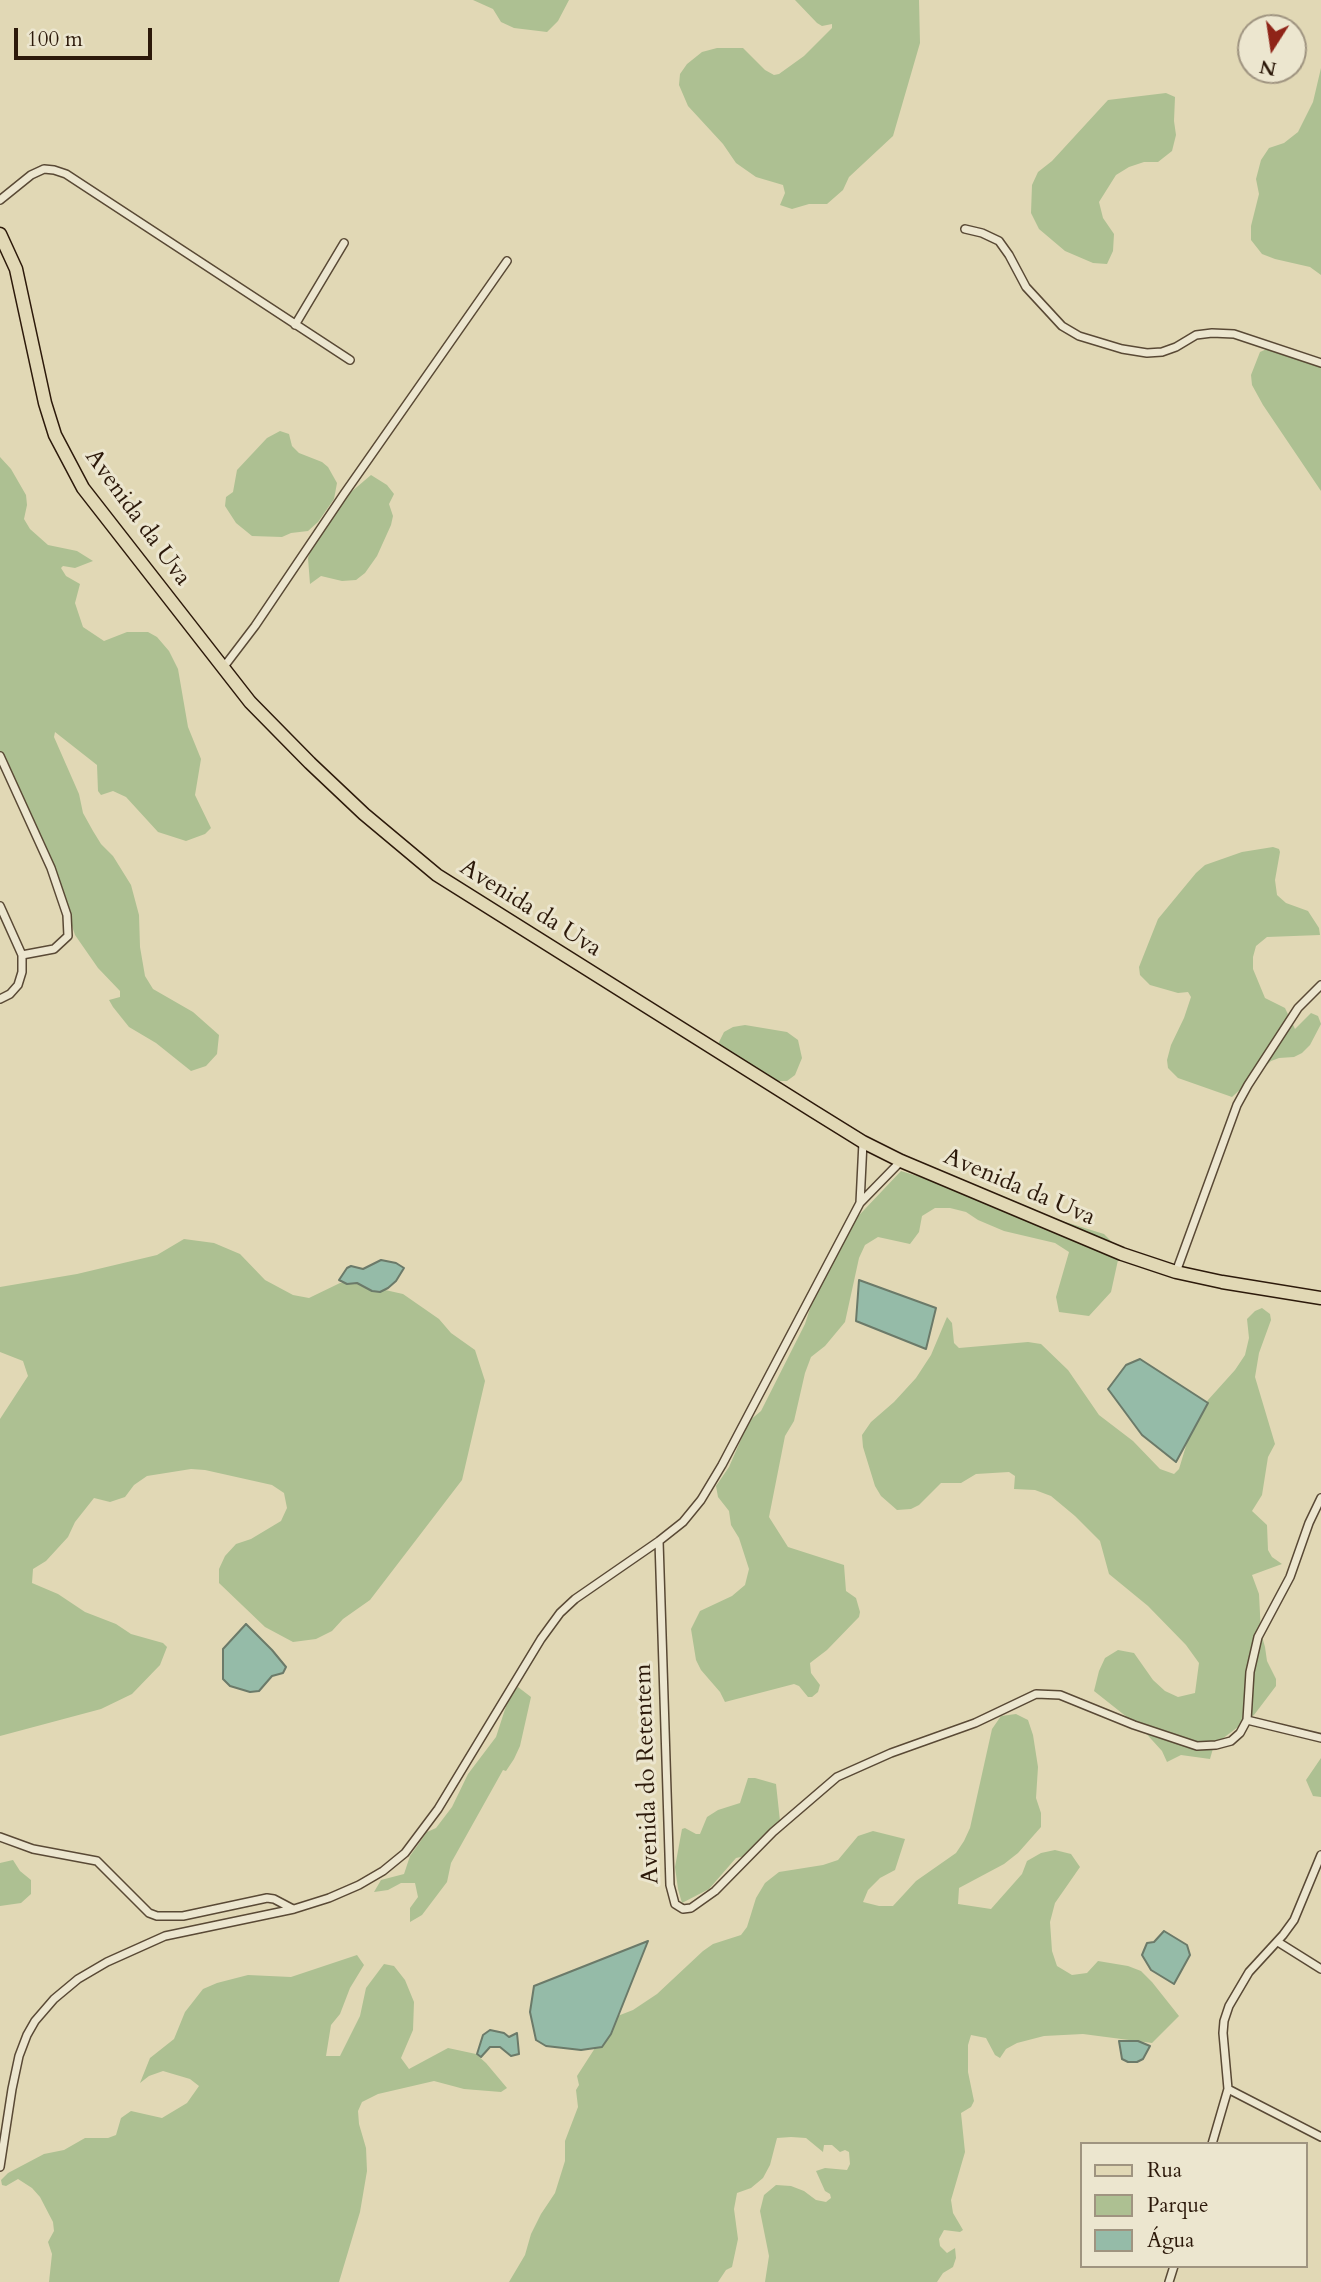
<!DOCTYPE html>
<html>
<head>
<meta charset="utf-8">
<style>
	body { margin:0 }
	#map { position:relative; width:1321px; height:2282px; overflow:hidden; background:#e1d8b5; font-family:Cardo,serif }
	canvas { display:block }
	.legend { position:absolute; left:1080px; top:2142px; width:228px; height:126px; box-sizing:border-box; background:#ece6cf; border:2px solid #9f9480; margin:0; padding:9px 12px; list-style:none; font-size:21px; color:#2c190a }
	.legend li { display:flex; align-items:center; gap:14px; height:35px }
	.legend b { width:35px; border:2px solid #9f9480 }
	.north { position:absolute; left:1237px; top:14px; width:70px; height:70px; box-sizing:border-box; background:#ece6cf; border:2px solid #9f9480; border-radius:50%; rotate:192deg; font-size:19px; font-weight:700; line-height:28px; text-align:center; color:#2c190a }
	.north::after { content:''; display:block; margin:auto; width:24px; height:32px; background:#8f2418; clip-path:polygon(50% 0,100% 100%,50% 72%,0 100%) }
	.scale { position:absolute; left:14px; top:28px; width:138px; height:32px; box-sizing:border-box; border:4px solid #2c190a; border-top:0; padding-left:9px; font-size:21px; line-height:24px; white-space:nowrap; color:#2c190a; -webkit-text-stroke:5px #ece6cf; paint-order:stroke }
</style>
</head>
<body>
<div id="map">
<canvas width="1321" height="2282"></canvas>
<ul class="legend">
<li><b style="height:9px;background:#e1d8b5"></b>Rua</li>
<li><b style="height:19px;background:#adc092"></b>Parque</li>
<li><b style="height:19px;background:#95bba8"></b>Água</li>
</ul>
<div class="north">N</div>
<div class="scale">100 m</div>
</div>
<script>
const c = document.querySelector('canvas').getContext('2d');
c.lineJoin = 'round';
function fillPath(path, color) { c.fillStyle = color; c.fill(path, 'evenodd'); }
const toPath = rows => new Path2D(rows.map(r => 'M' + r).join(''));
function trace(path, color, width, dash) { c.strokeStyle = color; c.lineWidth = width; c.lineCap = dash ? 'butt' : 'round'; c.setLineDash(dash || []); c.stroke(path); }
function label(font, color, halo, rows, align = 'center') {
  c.font = font + ' Cardo,serif'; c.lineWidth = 6; c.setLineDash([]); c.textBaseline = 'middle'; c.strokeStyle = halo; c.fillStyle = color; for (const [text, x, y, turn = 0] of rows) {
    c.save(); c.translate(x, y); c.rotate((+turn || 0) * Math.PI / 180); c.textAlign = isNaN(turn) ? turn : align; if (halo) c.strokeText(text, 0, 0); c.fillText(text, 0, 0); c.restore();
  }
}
fillPath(toPath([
	[473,0,569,0,558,21,547,32,514,28,501,22,493,9],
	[795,0,919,0,920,43,893,136,849,177,843,190,827,204,809,204,792,209,780,205,785,193,783,185,756,177,736,163,723,144,688,106,679,85,680,74,687,64,702,52,717,48,743,48,765,70,774,75,779,74,804,56,832,28,832,24,822,26,817,23],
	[1321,68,1321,275,1310,267,1275,259,1262,254,1251,240,1251,226,1259,194,1256,179,1261,160,1269,148,1284,143,1298,132,1313,102],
	[1166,93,1175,97,1174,121,1176,135,1172,151,1158,162,1144,162,1129,167,1116,175,1099,202,1103,218,1114,234,1113,251,1107,264,1093,263,1065,251,1039,229,1031,213,1032,185,1038,172,1052,161,1108,100],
	[1269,348,1314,360,1321,368,1321,491,1263,405,1252,385,1251,375,1260,352],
	[280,431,289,434,292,446,299,453,322,462,328,467,337,483,334,499,318,522,308,531,291,533,282,537,252,536,236,523,225,506,226,497,233,492,237,470,267,438],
	[0,457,11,469,26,495,27,505,24,519,30,529,48,545,77,551,93,561,75,568,63,566,61,568,66,576,80,584,75,603,83,627,104,641,127,632,148,632,157,637,169,651,178,669,188,727,201,759,195,795,211,828,205,834,186,841,158,832,126,797,113,791,101,795,98,791,97,765,55,732,54,737,79,794,83,813,93,831,101,844,113,856,131,885,139,915,140,947,145,976,153,989,193,1012,219,1035,217,1054,206,1066,191,1071,156,1043,129,1027,113,1007,109,1000,120,997,120,991,98,968,75,935,44,841,33,826,0,768],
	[371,475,387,485,394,494,389,504,393,516,391,525,377,556,365,573,356,580,342,581,321,576,310,584,308,558,315,537,344,498],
	[1273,847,1279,849,1280,852,1275,880,1277,895,1286,903,1308,911,1319,928,1320,935,1267,937,1256,946,1253,957,1253,969,1265,998,1285,1008,1295,1029,1311,1013,1318,1016,1321,1024,1310,1045,1302,1053,1294,1057,1279,1058,1271,1061,1232,1097,1178,1078,1168,1068,1167,1060,1171,1045,1184,1018,1191,997,1188,992,1178,993,1150,985,1140,975,1139,967,1158,919,1196,873,1205,865,1242,852],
	[745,1025,787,1032,798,1040,802,1058,795,1075,787,1081,769,1081,718,1044,724,1032,733,1027],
	[901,1171,1104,1234,1116,1246,1118,1260,1111,1292,1089,1316,1059,1312,1056,1297,1069,1252,1055,1243,1004,1231,978,1220,966,1212,950,1208,935,1208,922,1216,919,1232,910,1244,878,1237,865,1245,859,1258,845,1322,825,1346,811,1357,805,1373,794,1421,785,1436,769,1517,788,1547,844,1565,846,1591,856,1598,860,1612,859,1617,827,1650,810,1663,811,1673,820,1685,818,1692,812,1697,808,1697,799,1686,794,1684,725,1702,720,1692,701,1670,696,1660,691,1629,700,1611,732,1596,745,1585,749,1569,739,1538,731,1525,729,1511,718,1497,716,1486,729,1467,749,1421,761,1411,805,1324,814,1296,846,1229],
	[184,1239,214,1243,240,1254,265,1280,293,1295,309,1298,340,1283,354,1283,403,1294,439,1319,451,1333,475,1350,485,1381,462,1480,370,1600,343,1619,332,1631,316,1639,293,1642,265,1627,219,1583,219,1569,225,1556,236,1544,251,1539,281,1521,287,1508,284,1493,272,1485,205,1470,191,1469,147,1476,134,1485,125,1497,110,1502,94,1498,75,1522,68,1537,46,1561,33,1569,32,1583,58,1594,85,1612,116,1624,131,1634,163,1643,167,1647,160,1665,132,1694,101,1709,0,1736,0,1419,28,1376,23,1361,0,1352,0,1287,77,1274,157,1255],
	[1262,1308,1270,1314,1271,1320,1259,1353,1255,1377,1275,1444,1268,1457,1262,1495,1252,1511,1267,1525,1268,1550,1272,1557,1282,1564,1252,1575,1259,1594,1261,1633,1265,1647,1267,1661,1276,1679,1276,1686,1254,1715,1214,1745,1210,1759,1181,1755,1167,1762,1162,1751,1142,1729,1094,1691,1099,1671,1105,1658,1118,1650,1134,1653,1153,1680,1165,1691,1178,1697,1195,1693,1199,1663,1186,1645,1148,1606,1109,1574,1100,1541,1075,1516,1051,1496,1035,1490,1014,1489,1015,1476,1009,1472,976,1474,961,1483,941,1483,919,1505,911,1509,897,1510,881,1496,875,1486,863,1447,862,1435,871,1422,894,1402,916,1378,931,1355,947,1317,952,1323,954,1343,959,1348,1028,1342,1041,1344,1068,1370,1099,1415,1133,1441,1160,1469,1174,1474,1179,1469,1189,1436,1208,1400,1235,1370,1245,1355,1249,1338,1247,1319,1255,1311],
	[518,1687,531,1697,520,1746,514,1759,506,1771,503,1770,451,1863,447,1882,422,1915,410,1922,410,1908,418,1897,415,1883,401,1883,388,1890,374,1892,381,1880,404,1874,410,1856,427,1832,436,1828,452,1807,468,1774,496,1737,509,1697],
	[1016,1714,1028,1720,1033,1735,1038,1767,1036,1798,1041,1813,1041,1827,1018,1853,1004,1864,959,1888,958,1904,991,1909,1022,1874,1027,1861,1041,1853,1055,1850,1071,1854,1080,1867,1055,1903,1050,1922,1052,1951,1057,1966,1072,1975,1087,1973,1098,1961,1128,1966,1141,1971,1152,1982,1179,2016,1152,2043,1083,2034,1044,2036,1017,2043,1006,2049,1000,2058,995,2055,986,2038,971,2035,968,2045,968,2072,974,2101,971,2107,961,2113,965,2152,951,2200,953,2213,963,2230,960,2232,944,2230,939,2239,940,2246,947,2253,955,2248,956,2258,953,2267,943,2273,937,2282,765,2282,769,2256,760,2211,764,2195,776,2185,791,2186,804,2191,816,2200,826,2202,831,2198,830,2194,825,2191,816,2171,825,2168,847,2170,850,2164,849,2152,845,2150,840,2152,832,2145,824,2145,823,2152,806,2138,791,2137,777,2138,770,2165,763,2178,751,2188,737,2193,734,2209,738,2239,732,2267,726,2270,718,2282,509,2282,525,2255,531,2234,541,2214,555,2193,565,2161,565,2141,578,2107,576,2090,579,2085,577,2076,615,2017,633,2010,657,1994,703,1951,713,1944,741,1935,747,1927,756,1898,765,1883,779,1872,823,1865,838,1860,858,1836,873,1831,905,1839,895,1870,880,1878,868,1890,863,1902,879,1906,893,1906,916,1881,956,1853,964,1841,970,1828,992,1729,1001,1716],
	[1321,1758,1321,1797,1313,1796,1306,1780],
	[748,1778,755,1778,776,1784,780,1821,750,1855,736,1858,709,1889,682,1903,678,1889,675,1867,682,1829,685,1828,696,1834,700,1834,707,1817,718,1810,740,1803],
	[13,1860,20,1871,31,1880,31,1894,21,1903,0,1906,0,1863],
	[357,1955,364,1965,350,1988,340,2014,331,2025,326,2056,340,2056,360,2016,366,1988,384,1964,394,1966,405,1980,414,2002,413,2030,401,2058,409,2069,448,2048,476,2054,486,2063,507,2088,501,2092,464,2089,434,2081,378,2094,362,2102,358,2111,359,2124,366,2148,367,2171,360,2212,339,2282,49,2282,52,2254,48,2242,54,2231,53,2222,40,2197,32,2188,18,2179,6,2186,2,2185,1,2180,8,2173,44,2154,64,2150,85,2138,108,2138,116,2135,121,2118,131,2111,162,2118,187,2103,199,2086,190,2079,163,2071,149,2076,140,2083,150,2058,174,2039,185,2012,203,1989,217,1983,248,1975,291,1977]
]), '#adc092');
const water = toPath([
	[381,1260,396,1263,404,1268,396,1281,388,1288,380,1292,372,1291,357,1283,347,1284,339,1280,347,1268,351,1266,363,1269,381,1260],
	[859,1280,936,1308,926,1349,856,1321,859,1280],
	[1140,1359,1208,1403,1176,1462,1142,1435,1108,1389,1126,1365,1140,1359],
	[246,1624,272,1650,286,1667,283,1673,272,1676,259,1691,250,1692,230,1686,223,1679,223,1649,246,1624],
	[1164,1931,1187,1945,1190,1955,1174,1984,1151,1970,1142,1955,1147,1943,1154,1942,1164,1931],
	[648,1941,611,2034,602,2047,581,2050,546,2046,536,2040,530,2012,534,1986,648,1941],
	[490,2030,504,2033,509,2037,517,2033,519,2054,511,2056,500,2047,490,2047,481,2057,477,2054,483,2035,490,2030],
	[1119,2041,1138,2041,1150,2046,1143,2059,1137,2062,1128,2062,1122,2059,1119,2041]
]);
fillPath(water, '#95bba8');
trace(water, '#6b7a69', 2);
const street = toPath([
	[0,200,31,175,44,169,54,170,66,174,350,360],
	[965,229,982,233,999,241,1009,255,1026,287,1062,326,1079,336,1122,349,1147,353,1162,352,1176,347,1196,335,1212,333,1234,334,1321,363],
	[295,325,344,243],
	[223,668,255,626,344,494,507,261],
	[0,756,51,868,67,915,68,936,54,949,22,955],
	[0,906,22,955,22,972,18,985,10,994,0,999],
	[860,1203,863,1142],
	[1176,1272,1237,1105,1248,1085,1298,1008,1321,985],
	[659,1541,670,1885,675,1904,683,1909,691,1908,715,1891,773,1832,837,1777,891,1753,975,1723,1036,1694,1060,1695,1134,1725,1197,1746,1216,1745,1231,1741,1240,1733,1247,1720,1250,1672,1258,1637,1290,1577,1309,1523,1321,1498],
	[1247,1720,1321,1738],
	[0,1837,33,1849,97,1861,149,1913,157,1916,183,1916,267,1898,274,1899,293,1909],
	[1278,1942,1321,1969],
	[1228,2089,1321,2137],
	[1212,2144,1228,2089,1223,2033,1224,2021,1229,2006,1249,1972,1283,1935,1294,1920,1321,1855],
	[0,2167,12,2089,19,2056,27,2035,35,2021,54,1999,78,1979,107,1962,165,1936,294,1909,329,1898,359,1885,383,1871,405,1853,438,1809,541,1639,560,1613,575,1599,659,1541,683,1522,701,1500,722,1465,860,1203,901,1161],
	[1169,2282,1174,2266]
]);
const primary = toPath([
	[0,234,16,269,45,403,55,435,83,488,250,702,310,763,364,814,437,875,813,1111,863,1142,901,1161,1122,1254,1176,1272,1222,1282,1321,1298]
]);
trace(street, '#594935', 10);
trace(primary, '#2c190a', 15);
trace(street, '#ece6cf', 7);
trace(primary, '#e1d8b5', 12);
label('24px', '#2c190a', '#ece6cf', [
	["Avenida da Uva",137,518,54],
	["Avenida da Uva",530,909,32],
	["Avenida da Uva",1019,1188,23],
	["Avenida do Retentem",648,1774,-92]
]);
</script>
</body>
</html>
